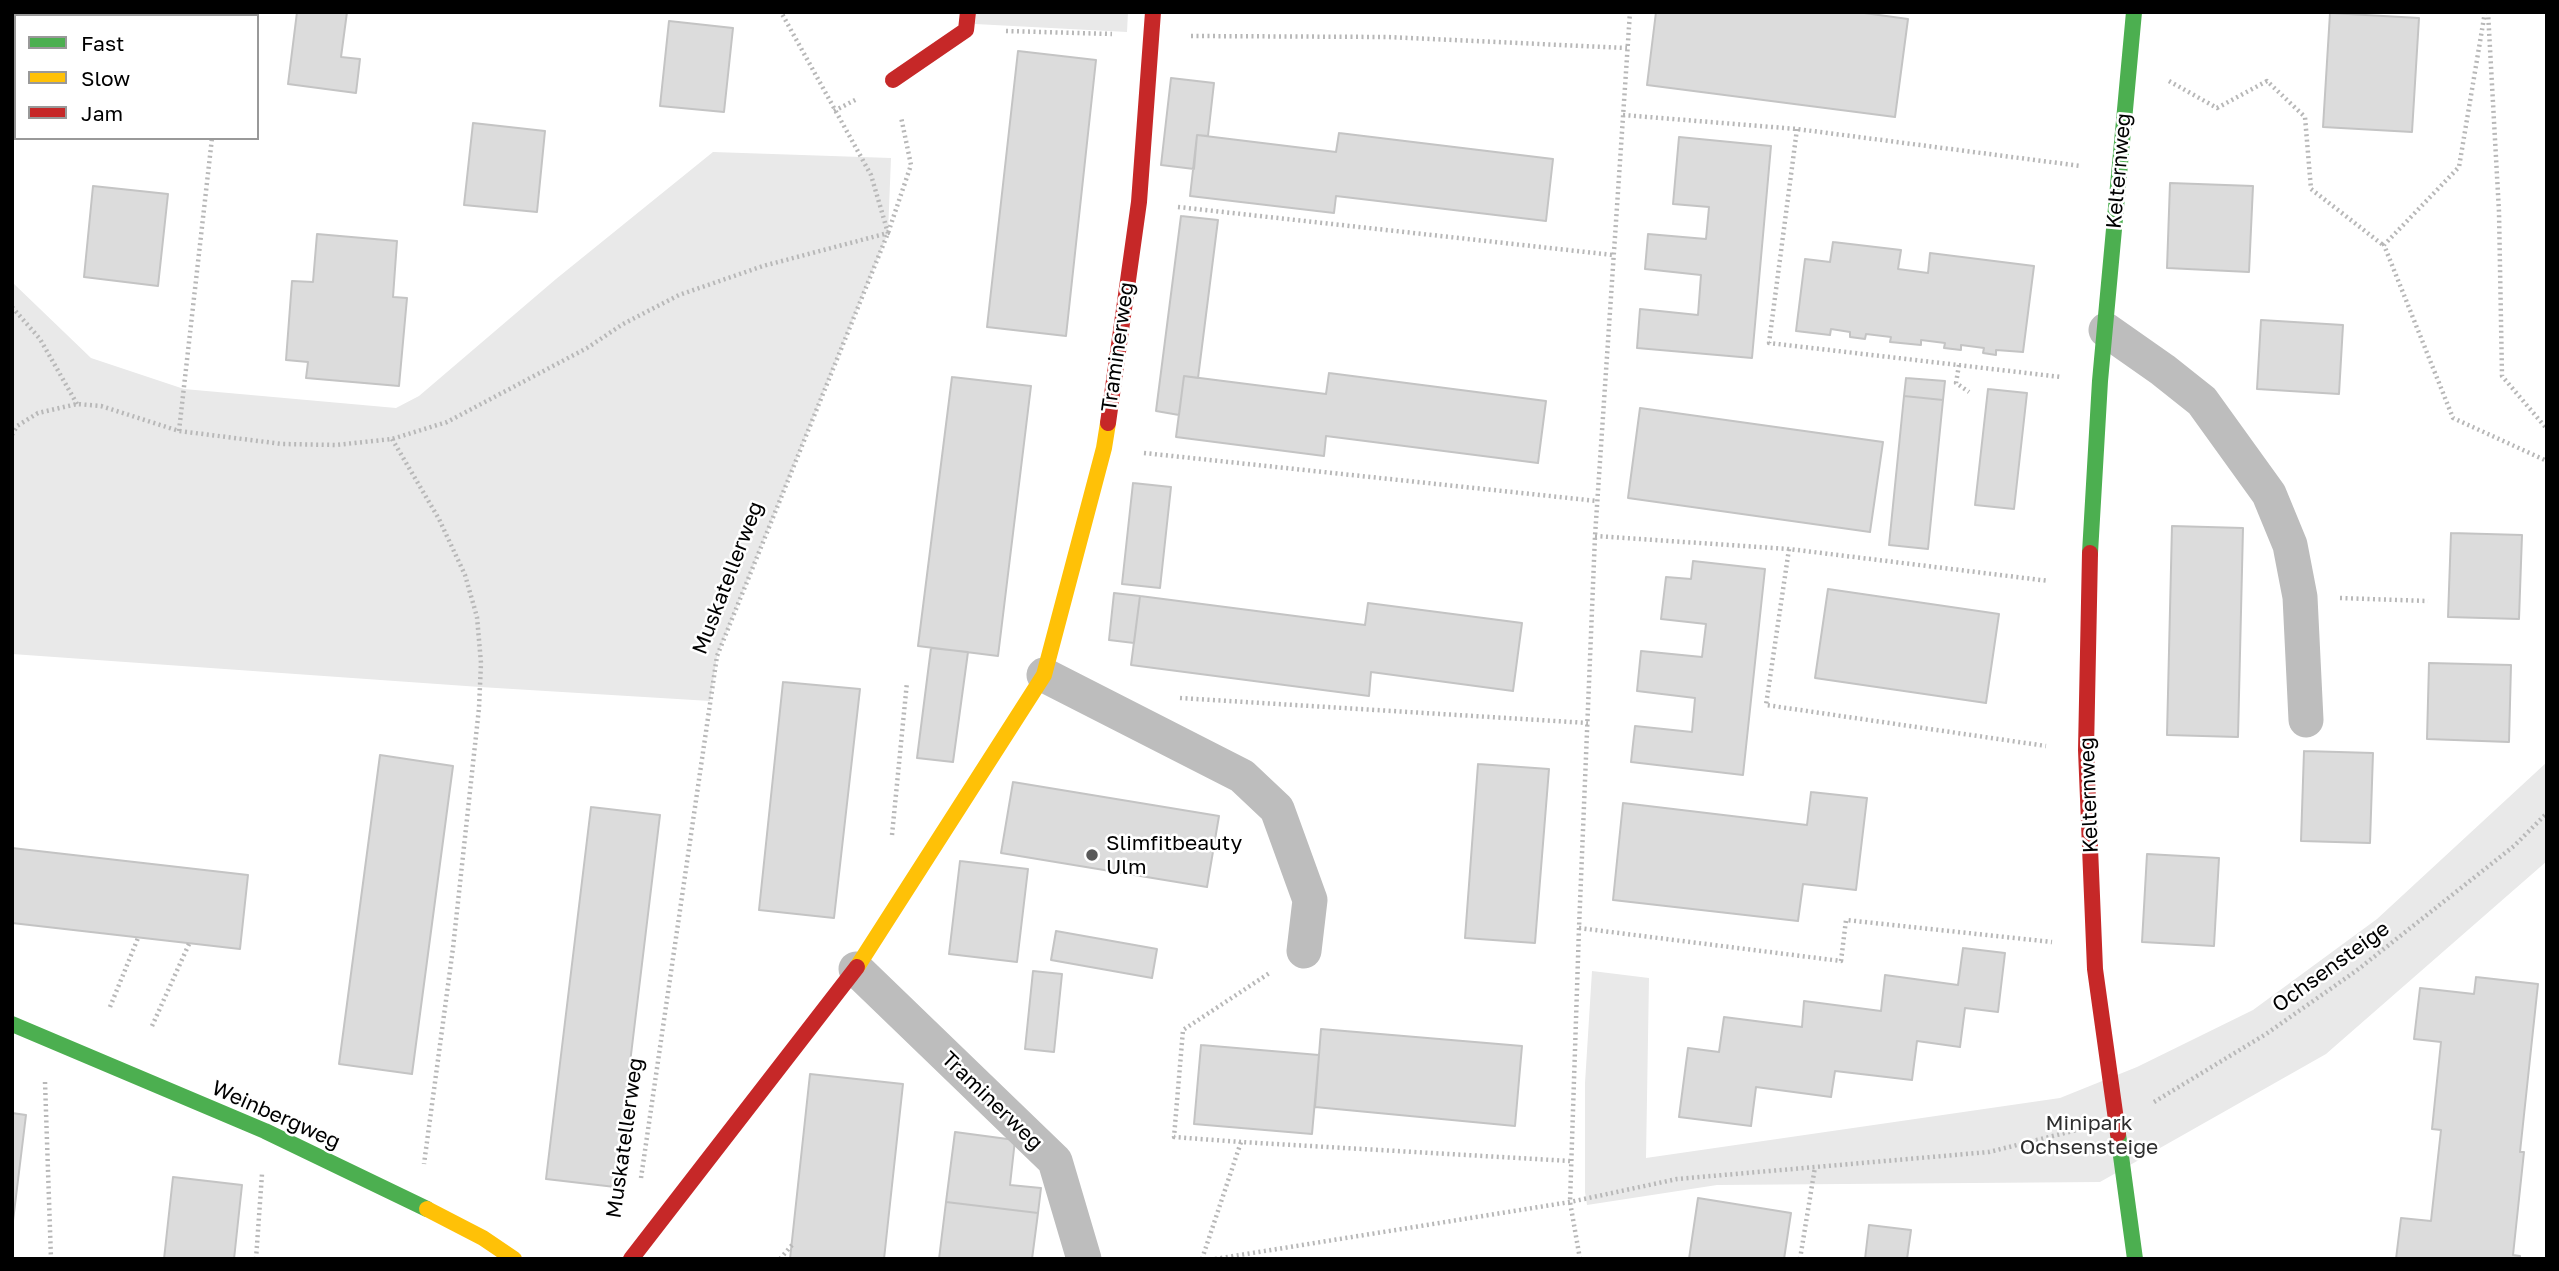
<!DOCTYPE html>
<html>
<head>
<meta charset="utf-8">
<style>
	body { margin:0 }
	#map { position:relative; width:2559px; height:1271px; overflow:hidden; background:#fff; font-family:"Golos Text",sans-serif }
	canvas { display:block }
	.frame { position:absolute; inset:0; border:14px solid #000; pointer-events:none }
	.legend { position:absolute; left:14px; top:14px; width:245px; height:126px; box-sizing:border-box; background:#fff; border:2px solid #999; margin:0; padding:9px 12px; list-style:none; font-size:21px; color:#000 }
	.legend li { display:flex; align-items:center; gap:14px; height:35px }
	.legend b { width:35px; border:2px solid #999 }
</style>
</head>
<body>
<div id="map">
<canvas width="2559" height="1271"></canvas>
<div class="frame"></div>
<ul class="legend">
<li><b style="height:9px;background:#4caf50"></b>Fast</li>
<li><b style="height:9px;background:#ffc107"></b>Slow</li>
<li><b style="height:9px;background:#c62828"></b>Jam</li>
</ul>
</div>
<script>
const c = document.querySelector('canvas').getContext('2d');
c.lineJoin = 'round';
function fillPath(path, color) { c.fillStyle = color; c.fill(path, 'evenodd'); }
const toPath = rows => new Path2D(rows.map(r => 'M' + r).join(''));
function trace(path, color, width, dash) { c.strokeStyle = color; c.lineWidth = width; c.lineCap = dash ? 'butt' : 'round'; c.setLineDash(dash || []); c.stroke(path); }
function label(font, color, halo, rows, align = 'center') {
  c.font = font + ' "Golos Text",sans-serif'; c.lineWidth = 5; c.setLineDash([]); c.textBaseline = 'middle'; c.strokeStyle = halo; c.fillStyle = color; for (const [text, x, y, turn = 0] of rows) {
    c.save(); c.translate(x, y); c.rotate((+turn || 0) * Math.PI / 180); c.textAlign = isNaN(turn) ? turn : align; if (halo) c.strokeText(text, 0, 0); c.fillText(text, 0, 0); c.restore();
  }
}
fillPath(toPath([
	[976,12,1128,12,1127,32,975,24],
	[713,152,891,158,888,233,717,656,710,701,480,687,12,654,12,282,91,358,184,389,396,408,419,396,556,279],
	[2547,762,2547,861,2326,1054,2100,1182,1717,1185,1587,1205,1585,1192,1585,1083,1592,971,1649,978,1646,1158,2060,1098,2137,1067,2253,1010,2377,919]
]), '#e9e9e9');
const building = toPath([
	[21,12,96,12,96,16,21,16,21,12],
	[297,12,347,12,341,57,360,59,356,93,288,84,297,12],
	[1656,12,1857,12,1908,19,1895,117,1647,85,1656,12],
	[2330,13,2419,18,2412,132,2323,127,2330,13],
	[669,21,733,28,724,112,660,106,669,21],
	[1018,51,1096,60,1066,336,987,327,1018,51],
	[1171,78,1214,83,1208,136,1197,135,1194,169,1161,165,1171,78],
	[473,123,545,131,537,212,464,205,473,123],
	[1339,133,1553,159,1546,221,1336,196,1334,213,1190,196,1197,135,1336,152,1339,133],
	[1679,137,1771,146,1752,358,1637,348,1640,309,1698,315,1701,275,1645,269,1648,234,1706,239,1709,207,1673,204,1679,137],
	[2170,183,2253,186,2249,272,2167,268,2170,183],
	[93,186,168,194,158,286,84,277,93,186],
	[1181,216,1218,220,1198,378,1184,376,1179,415,1156,411,1181,216],
	[317,234,397,241,393,297,407,298,399,386,306,378,308,362,286,360,292,281,313,282,317,234],
	[1833,242,1901,250,1898,269,1928,273,1930,253,2034,266,2023,352,1996,350,1996,355,1983,353,1984,348,1961,345,1961,350,1944,348,1945,343,1921,340,1921,345,1890,342,1891,337,1866,334,1865,339,1850,337,1850,332,1831,329,1830,335,1796,331,1805,259,1830,262,1833,242],
	[2261,320,2343,325,2339,394,2257,389,2261,320],
	[1329,373,1546,401,1538,463,1326,436,1324,456,1176,437,1184,376,1326,394,1329,373],
	[952,377,1031,386,998,656,918,646,952,377],
	[1906,378,1945,381,1943,400,1904,396,1906,378],
	[1988,389,2027,393,2014,509,1975,505,1988,389],
	[1904,396,1943,400,1928,549,1889,545,1904,396],
	[1640,408,1883,442,1870,532,1628,498,1640,408],
	[1133,483,1171,487,1160,588,1122,584,1133,483],
	[2172,526,2243,528,2238,737,2167,735,2172,526],
	[2451,533,2522,535,2519,619,2448,617,2451,533],
	[1693,561,1765,569,1743,775,1631,762,1635,726,1692,732,1695,698,1637,691,1641,651,1702,657,1706,624,1661,619,1666,577,1691,579,1693,561],
	[1828,589,1999,614,1986,703,1815,678,1828,589],
	[1114,593,1140,596,1134,643,1109,640,1114,593],
	[1140,596,1365,625,1368,603,1522,623,1513,691,1371,672,1369,696,1131,665,1140,596],
	[931,648,968,652,953,762,917,758,931,648],
	[2429,663,2511,665,2509,742,2427,739,2429,663],
	[783,682,860,689,834,918,759,910,783,682],
	[2304,751,2373,753,2370,843,2301,841,2304,751],
	[380,755,453,766,412,1074,339,1064,380,755],
	[1478,764,1549,769,1535,943,1465,938,1478,764],
	[1013,782,1219,816,1207,887,1001,853,1013,782],
	[1811,792,1867,798,1856,890,1803,884,1798,921,1613,900,1623,803,1807,825,1811,792],
	[591,807,660,815,615,1187,546,1179,591,807],
	[12,848,248,875,240,949,12,923,12,848],
	[2147,854,2219,858,2214,946,2142,942,2147,854],
	[960,861,1028,869,1017,962,949,954,960,861],
	[1056,931,1157,949,1152,978,1051,960,1056,931],
	[1963,948,2005,953,1998,1012,1965,1008,1960,1047,1917,1041,1912,1080,1835,1071,1831,1097,1756,1087,1751,1126,1679,1117,1688,1048,1719,1052,1724,1017,1802,1027,1804,1001,1881,1011,1885,975,1958,985,1963,948],
	[1033,971,1062,974,1054,1052,1025,1049,1033,971],
	[2476,977,2538,984,2520,1152,2524,1152,2513,1255,2520,1256,2520,1259,2396,1259,2401,1218,2431,1221,2441,1130,2432,1129,2441,1042,2414,1039,2420,988,2474,994,2476,977],
	[1321,1029,1522,1046,1515,1126,1315,1107,1321,1029],
	[1201,1045,1319,1055,1312,1134,1194,1124,1201,1045],
	[810,1074,903,1084,884,1259,790,1259,810,1074],
	[12,1113,26,1115,12,1229,12,1113],
	[955,1132,1015,1140,1010,1185,1041,1188,1038,1213,946,1202,955,1132],
	[173,1177,242,1185,234,1259,164,1259,173,1177],
	[1698,1198,1791,1213,1784,1259,1689,1259,1698,1198],
	[946,1202,1038,1213,1032,1259,939,1259,946,1202],
	[1869,1225,1911,1230,1907,1259,1865,1259,1869,1225]
]);
fillPath(building, '#dcdcdc');
trace(building, '#c4c4c4', 2);
trace(toPath([
	[155,12,157,16],
	[2485,12,2459,167,2384,245,2453,418,2547,461],
	[2488,12,2499,212,2502,376,2547,429],
	[1006,31,1112,34],
	[1191,36,1388,37,1627,48],
	[2169,81,2217,108,2267,81,2305,117,2311,189,2383,245],
	[834,111,857,99],
	[1623,115,1797,129,2081,166],
	[1797,129,1769,343,2061,377],
	[1178,207,1613,255],
	[12,307,40,339,77,404],
	[1959,365,1956,383,1969,392],
	[179,431,212,138],
	[12,435,17,426,38,413,77,404,101,406,179,431,282,444,336,445,392,439,447,422,587,348,623,324,679,295,763,266,888,233,871,175,781,12],
	[392,439,439,519,465,575,477,617,481,663,479,708,453,948,424,1164],
	[1144,453,1597,501],
	[1595,536,1789,549,2049,581],
	[1789,549,1766,705,2046,746],
	[2340,598,2428,601],
	[1180,698,1588,723],
	[892,835,907,682],
	[1579,928,1841,961,1846,920,2052,942],
	[110,1007,138,938],
	[152,1026,189,944],
	[45,1082,51,1259],
	[2154,1102,2266,1034,2356,971,2514,846,2547,813],
	[1241,1142,1174,1137,1183,1030,1271,972],
	[641,1178,717,656,888,233,911,165,901,117],
	[256,1259,262,1174],
	[780,1259,792,1245],
	[1202,1259,1241,1142,1570,1161],
	[1215,1259,1570,1202,1677,1179,1989,1152,2077,1130],
	[1580,1259,1570,1202,1579,928,1595,536,1630,12],
	[1800,1259,1815,1167]
]), '#b8b8b8', 4.5, [2, 3.5]);
trace(toPath([
	[2106,330,2163,370,2202,401,2269,494,2290,545,2300,597,2306,720],
	[1044,675,1242,776,1277,809,1310,900,1304,951],
	[856,969,1055,1161,1084,1259]
]), '#bdbdbd', 35);
trace(toPath([
	[2090,553,2100,381,2134,12],
	[12,1024,265,1131,427,1209],
	[2118,1134,2135,1259]
]), '#4caf50', 16);
trace(toPath([
	[857,967,1044,675,1104,448,1108,423],
	[427,1209,483,1238,514,1259]
]), '#ffc107', 16);
trace(toPath([
	[893,80,966,30,968,12],
	[1108,423,1139,202,1153,12],
	[2090,553,2086,750,2095,969,2118,1134],
	[631,1259,857,967]
]), '#c62828', 16);
for (const [x, y, r, color] of [
	[1092,855,7,"#595959"]
]) { const dot = new Path2D(); dot.arc(x, y, r, 0, 2 * Math.PI); c.fillStyle = color; c.fill(dot); trace(dot, '#fff', 2.5); }
label('21px', '#000', '#fff', [
	["Kelternweg",2119,171,-85],
	["Traminerweg",1118,347,-82],
	["Muskatellerweg",728,578,-69],
	["Kelternweg",2089,795,-92],
	["Ochsensteige",2331,967,-36],
	["Traminerweg",992,1101,44],
	["Weinbergweg",276,1115,24],
	["Muskatellerweg",625,1138,-82]
]);
label('21px', '#000', '#fff', [
	["Slimfitbeauty",1106,843],
	["Ulm",1106,867]
], 'left');
label('21px', '#2e2e2e', '#fff', [
	["Minipark",2089,1123],
	["Ochsensteige",2089,1147]
]);
</script>
</body>
</html>
